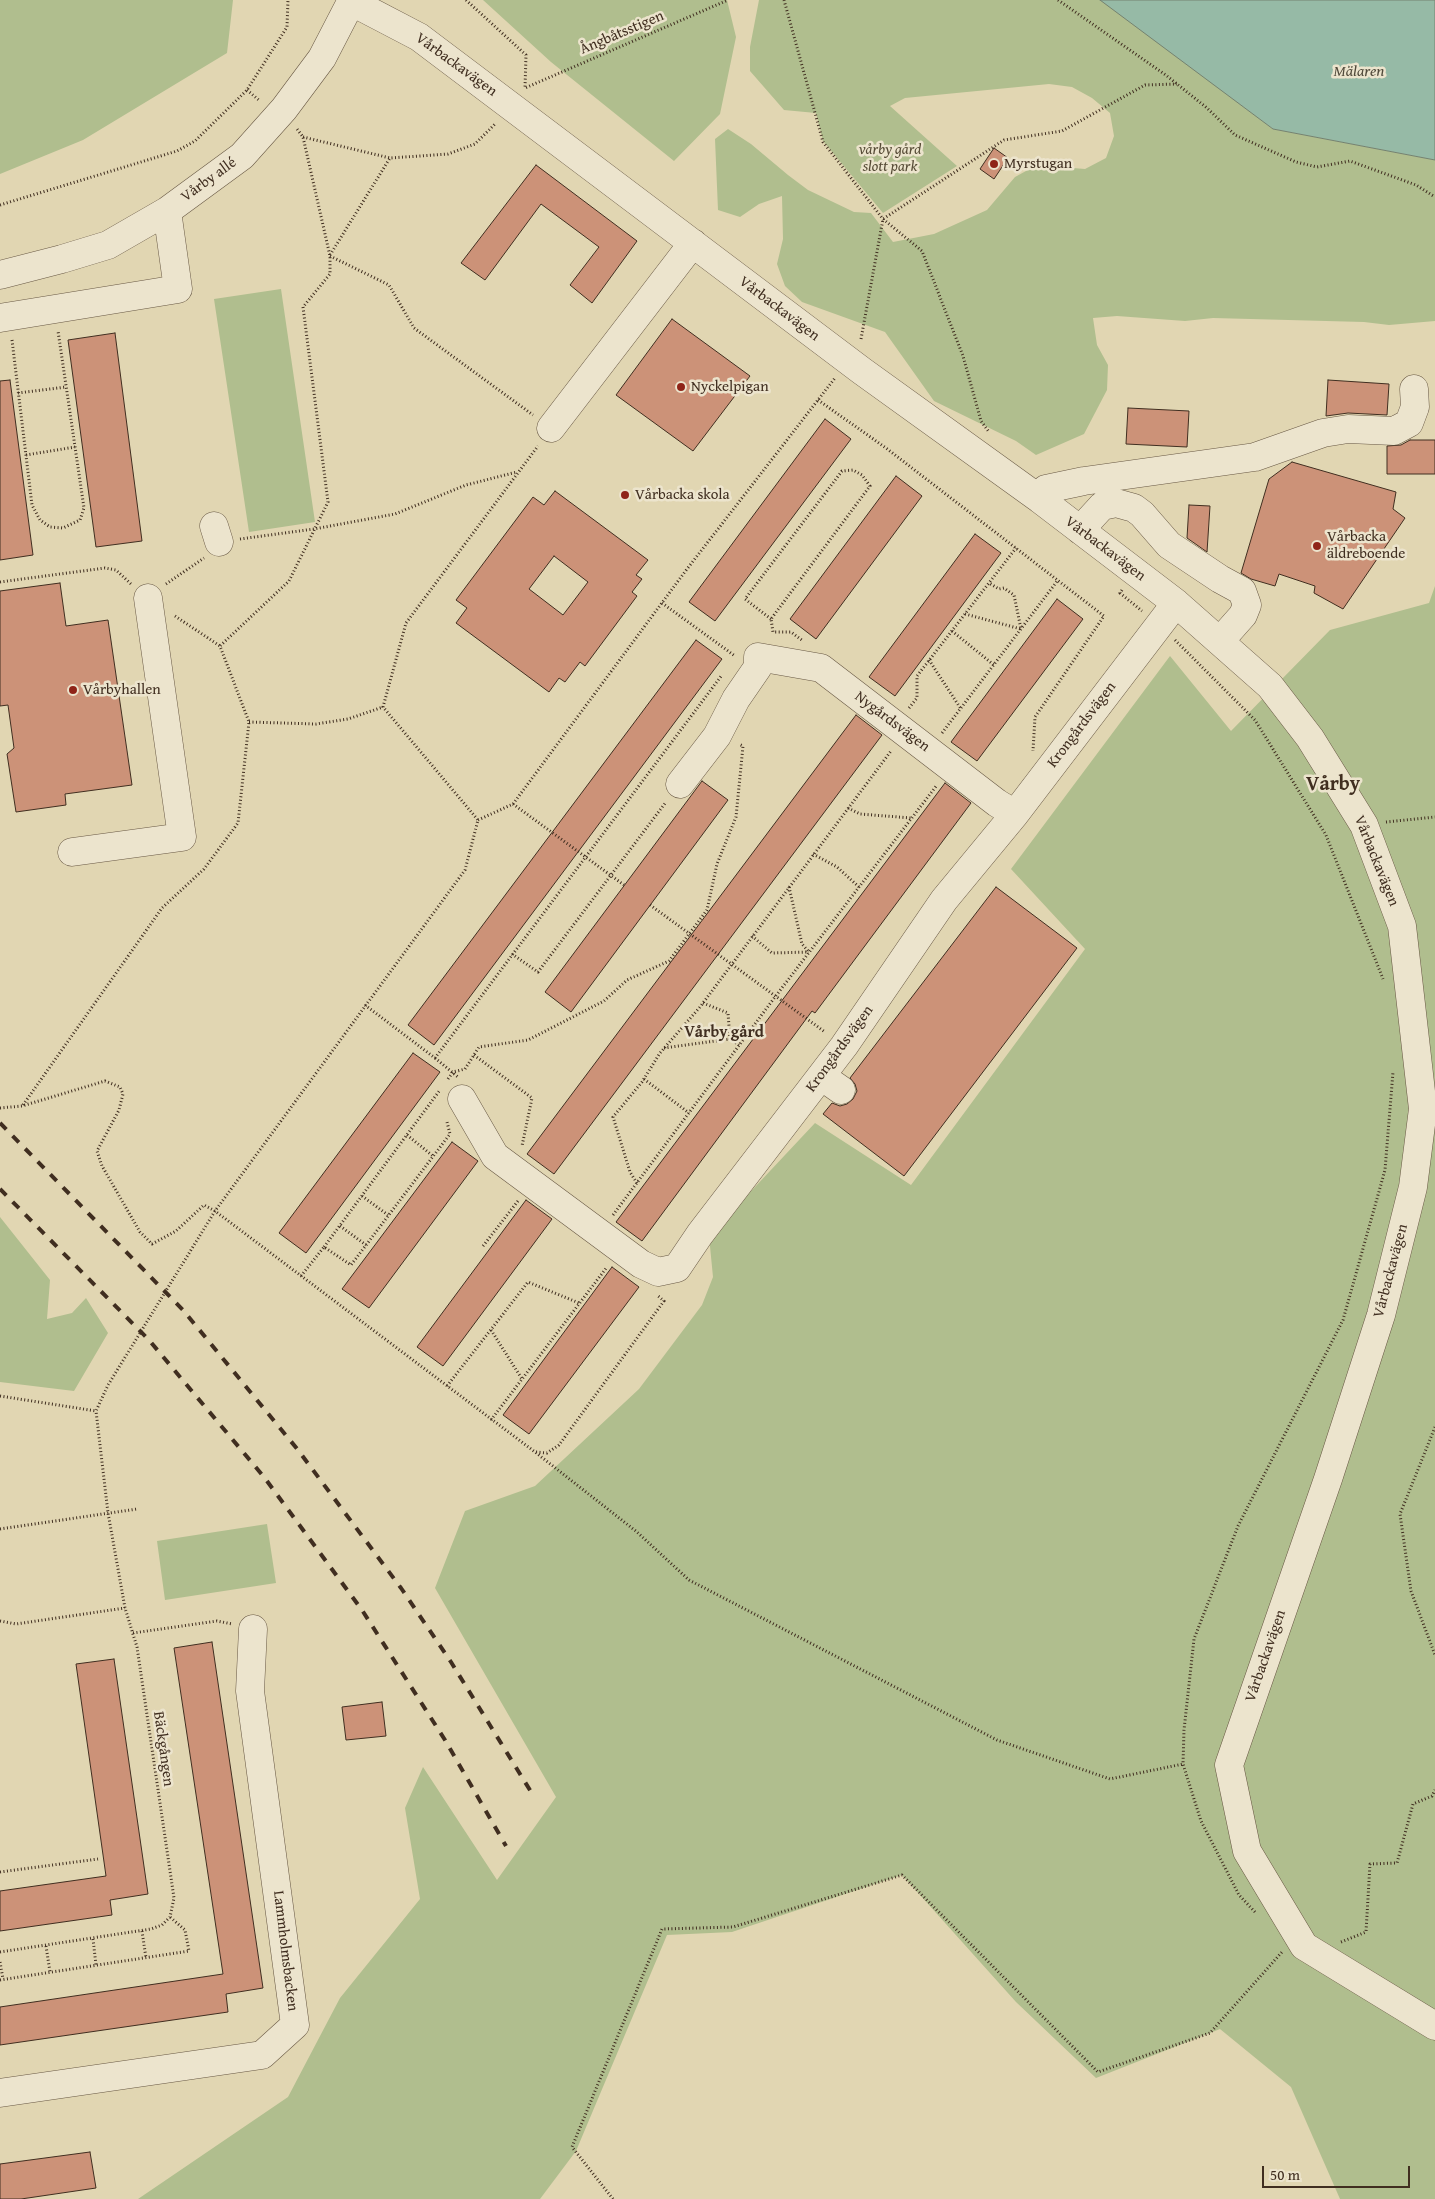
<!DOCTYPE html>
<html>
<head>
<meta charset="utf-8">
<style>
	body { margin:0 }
	#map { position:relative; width:1435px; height:2199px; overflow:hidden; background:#e1d6b2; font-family:"Gentium Book Plus",serif }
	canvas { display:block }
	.scale { position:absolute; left:1262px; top:2166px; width:148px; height:22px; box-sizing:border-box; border:2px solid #402e20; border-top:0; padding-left:6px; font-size:15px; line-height:18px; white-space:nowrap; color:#402e20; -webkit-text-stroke:4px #ece4cd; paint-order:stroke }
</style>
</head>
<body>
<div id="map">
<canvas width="1435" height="2199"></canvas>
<div class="scale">50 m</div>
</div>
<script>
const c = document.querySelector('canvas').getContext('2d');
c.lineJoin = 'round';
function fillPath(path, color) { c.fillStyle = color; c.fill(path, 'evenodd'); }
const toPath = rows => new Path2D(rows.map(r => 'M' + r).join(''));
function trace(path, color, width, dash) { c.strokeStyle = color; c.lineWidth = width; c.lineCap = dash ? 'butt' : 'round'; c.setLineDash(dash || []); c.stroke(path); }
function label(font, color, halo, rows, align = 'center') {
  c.font = font + ' "Gentium Book Plus",serif'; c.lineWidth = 5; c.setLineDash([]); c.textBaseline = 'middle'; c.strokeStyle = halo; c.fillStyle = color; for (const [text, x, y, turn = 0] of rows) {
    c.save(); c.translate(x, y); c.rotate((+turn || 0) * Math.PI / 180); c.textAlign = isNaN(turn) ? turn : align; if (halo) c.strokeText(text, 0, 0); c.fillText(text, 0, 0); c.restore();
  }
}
fillPath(toPath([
	[0,0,233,0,227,53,83,140,0,174],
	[483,0,727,0,736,37,720,114,674,161,551,62],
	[759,0,1106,0,1273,129,1435,160,1435,321,1389,325,1364,322,1213,318,1185,321,1117,316,1093,318,1097,345,1108,365,1107,390,1084,434,1036,455,1016,441,934,401,885,332,802,302,785,286,777,264,783,239,782,196,759,204,740,217,718,210,715,139,728,129,751,144,788,175,808,190,854,212,871,213,893,242,934,234,987,210,1015,177,1037,165,1085,169,1106,158,1114,136,1110,113,1092,98,1072,87,1049,84,905,98,890,106,957,166,883,213,823,141,816,113,784,110,750,71,750,47],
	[281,289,315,522,249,532,214,299],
	[1435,586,1435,2199,1340,2199,1291,2087,1220,2029,1096,2078,1016,2002,902,1875,732,1932,667,1935,576,2151,540,2199,138,2199,288,2097,340,1998,420,1899,405,1808,423,1767,497,1880,556,1797,435,1588,465,1511,535,1486,639,1389,702,1305,713,1277,709,1236,815,1123,911,1185,1085,949,1011,869,1170,656,1231,731,1330,630,1429,603],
	[0,1217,50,1280,47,1319,72,1313,86,1298,108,1333,74,1391,0,1382],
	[267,1524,276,1583,165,1600,157,1541]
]), '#b0be8e');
const water = toPath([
	[1100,0,1435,0,1435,160,1273,129,1100,0]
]);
fillPath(water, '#96baa6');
trace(water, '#748270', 1);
const building = toPath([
	[994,148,1008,158,994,179,980,169,994,148],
	[536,165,637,241,592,303,570,285,599,247,541,204,485,280,461,263,536,165],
	[672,319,750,376,693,451,616,395,672,319],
	[115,333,142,541,96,547,68,340,115,333],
	[10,380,33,555,0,560,0,381,10,380],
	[1328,380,1389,384,1387,415,1348,413,1326,416,1328,380],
	[1128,408,1189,411,1187,447,1126,444,1128,408],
	[825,419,851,439,715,621,689,602,825,419],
	[1410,440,1435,440,1435,474,1387,474,1387,446,1401,445,1410,440],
	[1292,462,1396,492,1393,509,1405,518,1343,609,1314,593,1315,586,1279,574,1275,586,1251,579,1241,573,1269,479,1292,462],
	[896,476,922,496,816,639,790,619,896,476],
	[555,491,648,560,636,575,642,579,632,592,637,596,585,666,580,662,565,682,559,678,549,692,456,623,467,608,456,600,533,497,544,505,555,491],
	[554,556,588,582,563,615,529,589,554,556],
	[1189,505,1210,506,1207,552,1187,538,1189,505],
	[975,534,1001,553,895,696,869,677,975,534],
	[60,583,66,626,108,620,132,785,65,794,66,805,16,812,7,754,14,748,8,705,0,706,0,591,60,583],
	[1057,599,1083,619,977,761,951,742,1057,599],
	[696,640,722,659,434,1045,408,1025,696,640],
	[856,715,882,735,554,1174,527,1154,856,715],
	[702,781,728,800,571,1012,545,992,702,781],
	[945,783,971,803,815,1013,812,1011,642,1241,616,1222,945,783],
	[996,887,1077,948,904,1176,823,1114,832,1103,840,1106,847,1104,853,1099,857,1091,855,1084,850,1078,996,887],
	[413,1053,440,1072,306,1253,279,1233,413,1053],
	[452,1142,478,1161,369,1308,342,1289,452,1142],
	[526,1200,552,1219,443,1366,417,1347,526,1200],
	[612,1267,639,1287,529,1434,503,1415,612,1267],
	[212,1642,263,1988,226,1994,228,2012,0,2045,0,2007,223,1974,174,1648,212,1642],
	[114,1659,148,1894,110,1900,112,1915,0,1931,0,1891,106,1876,76,1664,114,1659],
	[382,1702,386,1736,346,1740,342,1707,382,1702],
	[90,2152,96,2188,21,2199,0,2199,0,2164,90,2152]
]);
fillPath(building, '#cc9278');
trace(building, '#402e20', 1);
const minor = toPath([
	[352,2,419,37,862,371,1041,500,1176,603,1270,686,1310,738,1364,825,1402,926,1423,1109,1413,1187,1381,1315,1328,1479,1229,1765,1247,1851,1304,1946,1435,2026],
	[0,275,62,259,108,245,167,211,242,156,284,109,322,58,352,0],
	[0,318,178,289,167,211],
	[551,428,693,243],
	[1041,500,1046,489,1084,481,1255,457,1323,433,1348,429,1394,431,1409,423,1415,407,1414,389],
	[214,526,219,542],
	[1080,530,1102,506,1116,503,1134,508,1142,514,1169,545,1220,579,1242,591,1247,605,1243,615,1220,641],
	[680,784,717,736,736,699,758,667,758,657,821,668,997,803,1015,814],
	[72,852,182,837,148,598],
	[821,1076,841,1090],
	[462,1099,495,1156,641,1264,658,1272,677,1268,700,1234,844,1046,944,900,1015,814,1176,603],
	[0,2093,262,2055,295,2025,250,1691,253,1629]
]);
trace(minor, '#685844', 29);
trace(toPath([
	[466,0,526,55,525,88,728,0],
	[784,0,823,142,883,219,922,251,963,356,981,421,989,432],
	[1058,0,1167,76,1207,108,1235,135,1296,162,1317,167,1350,161,1416,185,1435,197],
	[247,90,260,101],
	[303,137,390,158,448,154,475,144,495,124],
	[0,205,177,151,195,141,247,90,287,27,288,0],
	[330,255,390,158],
	[330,256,389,285,414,328,533,415],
	[861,339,883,219,1004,140,1062,131,1145,85,1177,84],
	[12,340,32,505,40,520,50,527,63,528,80,520,84,508,58,331],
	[18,393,66,387],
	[818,400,886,448,1104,616,1035,717,1033,751],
	[26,455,75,447],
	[240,539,314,529,395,514,466,485,517,472],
	[0,582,105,568,116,570,131,584],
	[166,584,204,558],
	[1122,590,1120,593,1142,611],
	[662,603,735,656],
	[965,614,1021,629,1014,595,1004,588,999,589,989,583],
	[175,616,220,646],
	[771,619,745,599,842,471,853,470,862,475,870,486,771,619,773,632,791,632,803,641],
	[952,631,994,665],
	[1175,640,1255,720,1326,835,1383,979],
	[929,660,961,709],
	[909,708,917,698,917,676,1016,548],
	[249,722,316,724,348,719,383,707],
	[942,733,1058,580],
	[513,804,624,885],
	[848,808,860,814,911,818],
	[478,820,513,804,687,569,835,378],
	[1386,822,1435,817],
	[813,854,837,867,859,887],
	[789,887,802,944,809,952],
	[650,905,825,1032],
	[752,936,772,953,809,952],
	[512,954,538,972,666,802],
	[703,1003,728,1013,730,1039,739,1045],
	[365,1005,435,1058,722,675],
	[664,1048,730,1039],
	[474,1055,532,1098,522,1146],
	[435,1058,458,1077],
	[448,1079,453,1072,465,1069,479,1047,528,1040,604,1001,627,980,669,961,707,910,717,864,736,817,743,746,739,744],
	[644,1079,689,1113],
	[23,1105,162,908,204,869,238,823,249,722,220,646,289,581,328,502,303,307,330,274,330,256,303,137,297,129],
	[0,1108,22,1106,105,1081,120,1087,123,1094,119,1110,97,1151,102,1166,140,1232,152,1244,176,1231,204,1205,215,1211,535,1452,637,1532,689,1580,997,1740,1110,1779,1183,1764],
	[407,1135,433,1156],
	[637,1183,630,1172,613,1117,642,1082,660,1053,700,1007,891,751],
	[362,1196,388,1215],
	[613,1215,775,997,937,785],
	[340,1226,366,1245],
	[483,1246,518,1201],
	[324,1247,440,1090],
	[301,1276,324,1247,351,1265,450,1134,447,1122],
	[491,1330,522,1379],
	[447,1386,528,1282,579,1303],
	[0,1396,96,1411,108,1385,215,1211,465,870,478,820,383,707,406,623,538,446],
	[491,1420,607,1267],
	[1435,1427,1400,1514,1411,1591,1435,1655],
	[536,1452,547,1453,559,1445,664,1301,657,1295],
	[0,1529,137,1509],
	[0,1621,16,1624,125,1608],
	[133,1633,217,1621,232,1624],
	[0,1872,98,1859],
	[1255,1912,1239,1895,1201,1821,1183,1764,1184,1730,1194,1639,1238,1526,1343,1320,1385,1170,1393,1072],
	[142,1931,146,1958],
	[93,1939,96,1965],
	[1341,1942,1366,1932,1370,1864,1397,1863,1413,1804,1432,1796,1435,1790],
	[46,1946,50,1972],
	[0,1952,151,1929,162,1925,170,1917,174,1898,137,1647,125,1608,108,1513,96,1411],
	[0,1962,3,1979],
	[0,1980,189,1951,185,1930,170,1917],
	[613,2199,572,2147,662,1929,733,1927,902,1875,1098,2072,1210,2033,1282,1952]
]), '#402e20', 3, [1, 2.5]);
trace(minor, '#ece4cd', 28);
trace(toPath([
	[0,1123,183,1310,298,1450,401,1588,451,1662,533,1795],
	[0,1189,149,1340,264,1477,362,1610,445,1740,506,1846]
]), '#402e20', 4, [9, 9]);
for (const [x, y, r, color] of [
	[994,164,5,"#8f2418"],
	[681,387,5,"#8f2418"],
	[625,495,5,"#8f2418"],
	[1317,546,5,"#8f2418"],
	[73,690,5,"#8f2418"]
]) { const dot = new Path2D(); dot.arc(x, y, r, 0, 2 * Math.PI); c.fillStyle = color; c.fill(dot); trace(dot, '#ece4cd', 2); }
label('15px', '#402e20', '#ece4cd', [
	["Ångbåtsstigen",622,33,-23],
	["Vårbackavägen",456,65,36],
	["Vårby allé",209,180,-36],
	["Vårbackavägen",779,309,37],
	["Vårbackavägen",1105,549,37],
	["Nygårdsvägen",892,722,37],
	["Krongårdsvägen",1082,725,-53],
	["Vårbackavägen",1376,861,68],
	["Krongårdsvägen",840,1049,-54],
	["Vårbackavägen",1391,1271,-75],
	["Vårbackavägen",1266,1656,-71],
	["Bäckgången",163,1749,82],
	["Lammholmsbacken",285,1951,83]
]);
label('italic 15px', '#564b36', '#ece4cd', [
	["vårby gård",890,150],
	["slott park",890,167]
]);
label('15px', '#402e20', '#ece4cd', [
	["Myrstugan",1004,164],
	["Nyckelpigan",691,387],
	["Vårbacka skola",635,495],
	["Vårbacka",1327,537],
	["äldreboende",1327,554],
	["Vårbyhallen",83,690]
], 'left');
label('italic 16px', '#514a3b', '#ece4cd', [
	["Mälaren",1359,72]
]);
label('bold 16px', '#402e20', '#ece4cd', [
	["Vårby gård",724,1033]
]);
label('bold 20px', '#402e20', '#ece4cd', [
	["Vårby",1333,785]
]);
</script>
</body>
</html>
